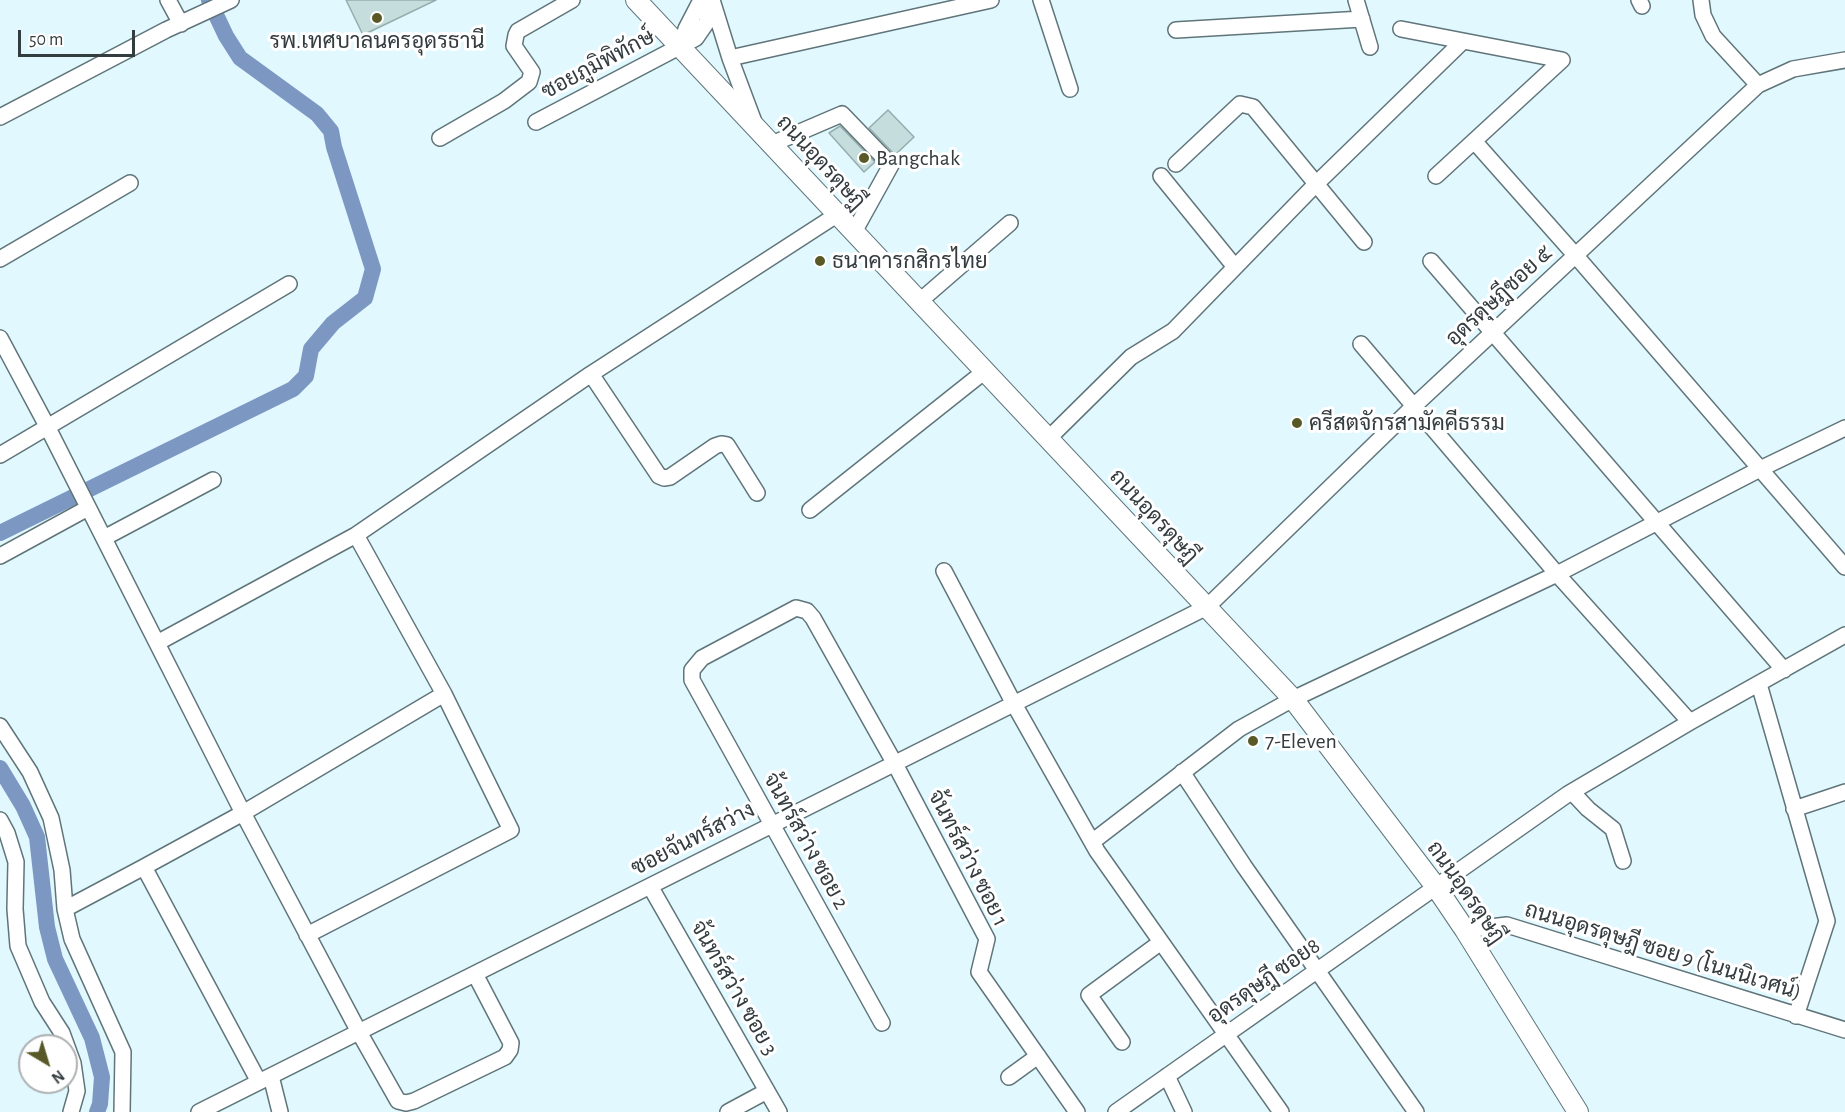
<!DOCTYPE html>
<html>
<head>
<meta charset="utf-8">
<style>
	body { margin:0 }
	#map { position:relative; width:1845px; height:1112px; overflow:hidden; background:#e1f8ff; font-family:"Alegreya Sans",sans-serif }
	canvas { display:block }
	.north { position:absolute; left:18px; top:1034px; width:60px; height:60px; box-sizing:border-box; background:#fff; border:2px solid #adb1b2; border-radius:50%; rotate:142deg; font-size:16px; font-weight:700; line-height:24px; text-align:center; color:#333c3f }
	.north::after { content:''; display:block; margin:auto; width:21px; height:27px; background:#585926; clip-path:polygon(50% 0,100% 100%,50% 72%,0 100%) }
	.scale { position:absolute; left:18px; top:30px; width:117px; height:27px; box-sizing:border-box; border:3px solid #333c3f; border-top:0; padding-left:8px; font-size:18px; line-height:21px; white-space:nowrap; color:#333c3f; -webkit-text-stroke:4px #fff; paint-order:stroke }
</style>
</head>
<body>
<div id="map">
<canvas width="1845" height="1112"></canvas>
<div class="north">N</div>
<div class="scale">50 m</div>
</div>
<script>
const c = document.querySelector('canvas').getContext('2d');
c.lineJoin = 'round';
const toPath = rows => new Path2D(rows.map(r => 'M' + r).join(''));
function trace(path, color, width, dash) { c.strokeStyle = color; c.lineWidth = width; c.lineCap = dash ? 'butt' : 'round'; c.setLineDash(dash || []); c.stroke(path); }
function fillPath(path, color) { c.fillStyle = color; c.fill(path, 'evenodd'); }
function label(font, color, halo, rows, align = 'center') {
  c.font = font + ' "Alegreya Sans",Sarabun,sans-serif'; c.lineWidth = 6; c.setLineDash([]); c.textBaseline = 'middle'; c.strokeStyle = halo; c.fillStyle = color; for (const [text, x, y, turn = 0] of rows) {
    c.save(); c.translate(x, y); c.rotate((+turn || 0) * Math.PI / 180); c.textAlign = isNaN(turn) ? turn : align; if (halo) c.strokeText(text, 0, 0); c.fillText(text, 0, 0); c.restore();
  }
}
trace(toPath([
	[0,533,293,389,306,376,311,349,333,323,365,298,373,269,334,147,331,131,317,114,240,58,226,36,209,0],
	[0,768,23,806,37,837,47,927,55,959,92,1038,102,1077,100,1104,97,1112]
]), '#7c98c2', 16);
const building = toPath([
	[346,0,436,0,363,35,346,0],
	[888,110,914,137,895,155,869,128,888,110],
	[840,126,875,162,864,172,829,133,840,126]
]);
fillPath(building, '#c5dddc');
trace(building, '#95adac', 1.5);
const minor = toPath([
	[168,0,181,24],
	[712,0,730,58,754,122],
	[1041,0,1070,89],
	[1356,0,1370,47],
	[1639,0,1642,6],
	[1701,0,1703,15,1713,36,1758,85],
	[1401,29,1562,60,1436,176],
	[1176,30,1362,19],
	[680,47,686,29,701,0],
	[730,58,991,0],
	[0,117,166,30,231,0],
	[536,122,696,38,707,22,709,10,709,0],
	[440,138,504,101,529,82,532,72,514,46,516,35,518,31,572,0],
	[1474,141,1576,256,1845,567],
	[772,144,842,114,891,165,854,232],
	[1176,164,1240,104,1253,107,1364,242],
	[1161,176,1235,267],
	[0,259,130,183],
	[1431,261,1784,670],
	[920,301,1010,223],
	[0,338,47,426,243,813,359,1032,398,1101,406,1103,414,1101,505,1057,510,1050,511,1043,475,974],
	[1361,344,1557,574,1690,722],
	[591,374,659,476,664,478,670,477,715,446,721,444,727,445,757,493],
	[1049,438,1131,357,1173,331,1317,183,1463,41],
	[0,455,289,284],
	[810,510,985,371],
	[104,538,213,480],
	[0,556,88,508],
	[944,571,1014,704,1097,851,1281,1112],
	[157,643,356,535],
	[1759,684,1827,921,1796,1016],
	[444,694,356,535,591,374,838,214],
	[0,726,30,772,51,818,62,870,65,909,144,867],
	[1182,772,1244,866,1416,1112],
	[1572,792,1588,809,1613,829,1623,861],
	[1794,809,1845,792],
	[0,820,7,833,16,862,15,909,18,946,42,1002,62,1033,73,1063,77,1091,71,1112],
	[1092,842,1239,729,1293,699,1557,574,1760,469,1845,428],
	[650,886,779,1112],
	[65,909,72,939,123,1052,122,1112],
	[1465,930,1507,925,1845,1030],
	[882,1023,692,680,692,670,702,658,796,608,807,611,813,618,895,764,987,939,979,972,1077,1112],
	[1122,1042,1089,995,1161,942],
	[271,1076,280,1112],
	[1167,1076,1184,1112],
	[1009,1077,1038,1056],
	[259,1082,144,867,243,813,444,694,511,830,307,935],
	[199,1112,1207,607,1414,406,1758,85,1793,69,1845,60],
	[728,1112,767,1091],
	[1116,1112,1568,794,1690,722,1845,635]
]);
const major = toPath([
	[636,0,1293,699,1436,887,1465,930,1578,1112]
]);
trace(minor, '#60757a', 18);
trace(major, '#60757a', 22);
trace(minor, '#fff', 15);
trace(major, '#fff', 20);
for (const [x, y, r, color] of [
	[377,18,6,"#585926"],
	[864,158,6,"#585926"],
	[820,261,6,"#585926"],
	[1297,423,6,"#585926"],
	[1253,741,6,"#585926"]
]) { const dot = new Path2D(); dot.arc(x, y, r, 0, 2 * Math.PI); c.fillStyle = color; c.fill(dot); trace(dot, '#fff', 2); }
label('22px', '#333c3f', '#fff', [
	["รพ.เทศบาลนครอุดรธานี",377,41,"center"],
	["Bangchak",876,158],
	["ธนาคารกสิกรไทย",832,261],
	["ครีสตจักรสามัคคีธรรม",1309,423],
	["7-Eleven",1265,741]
], 'left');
label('22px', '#333c3f', '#fff', [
	["ซอยภูมิพิทักษ์",598,64,-28],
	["ถนนอุดรดุษฎี",821,162,47],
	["อุดรดุษฎีซอย ๕",1499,296,-43],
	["ถนนอุดรดุษฎี",1154,516,47],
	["ซอยจันทร์สว่าง",693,839,-27],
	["จ้นทร์สว่าง ซอย 2",806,841,61],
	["จ้นทร์สว่าง ซอย 1",968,858,63],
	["ถนนอุดรดุษฎี",1466,892,55],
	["ถนนอุดรดุษฎี ซอย 9 (โนนนิเวศน์)",1663,951,17],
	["อุดรดุษฎี ซอย8",1264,981,-35],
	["จ้นทร์สว่าง ซอย 3",734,988,60]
]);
</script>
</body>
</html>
